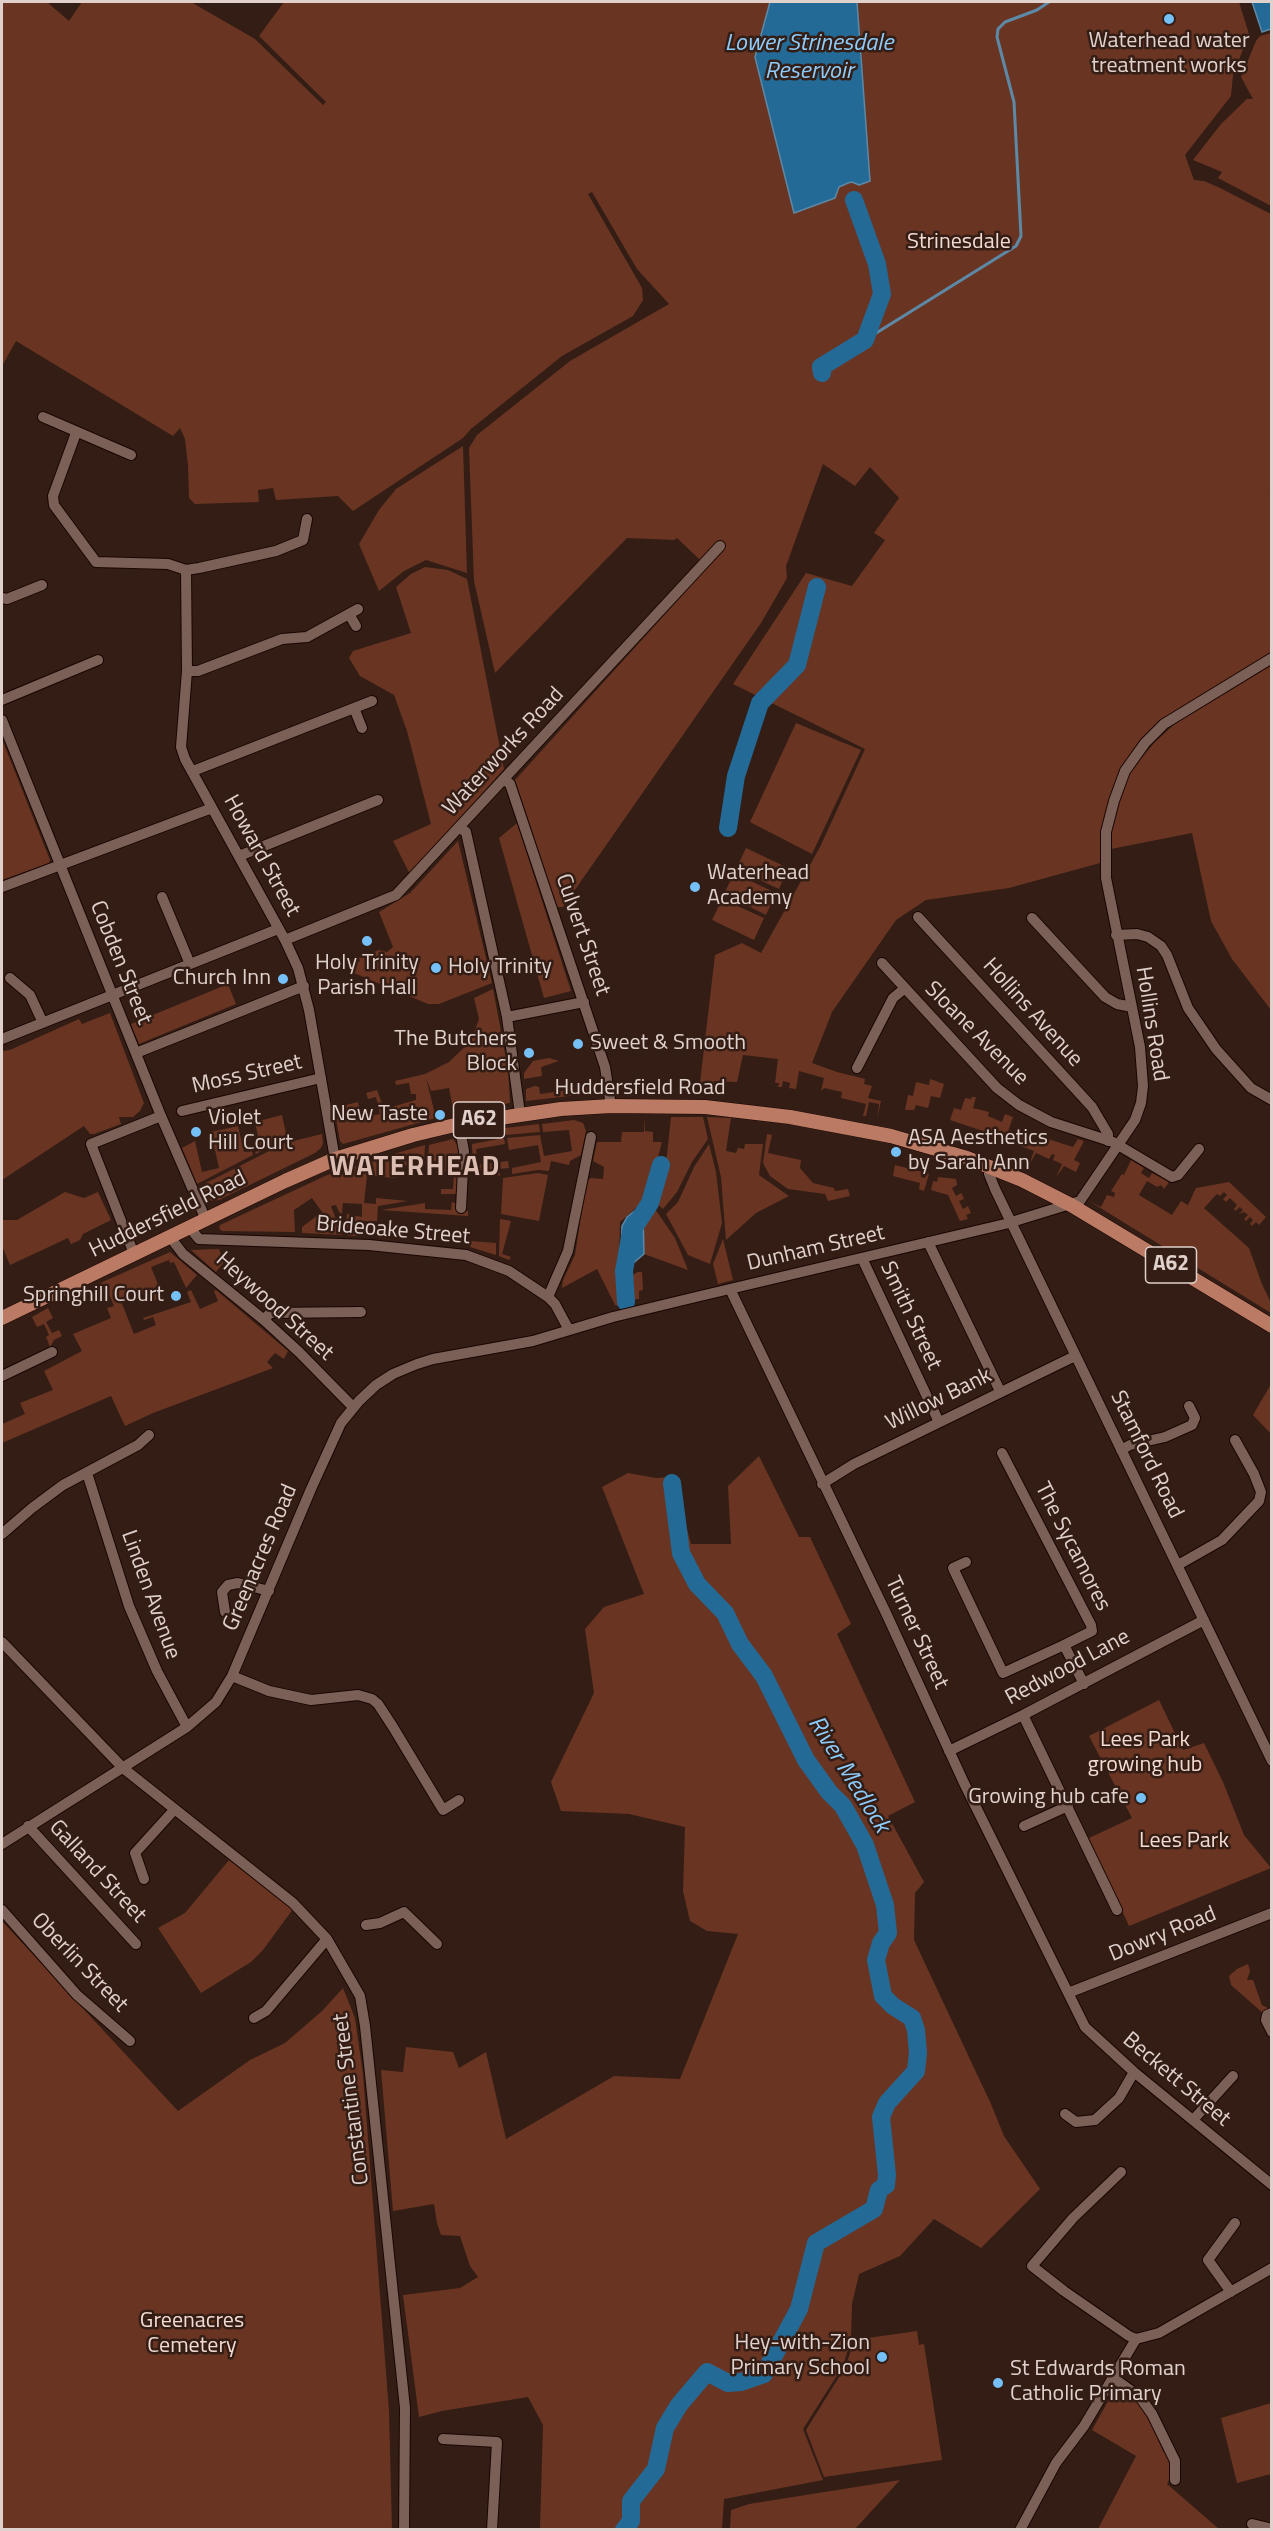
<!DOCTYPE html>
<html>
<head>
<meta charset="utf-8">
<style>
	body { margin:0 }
	#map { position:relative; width:1273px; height:2531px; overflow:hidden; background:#331d15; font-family:"Titillium Web",sans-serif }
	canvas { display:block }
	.frame { position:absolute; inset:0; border:3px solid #e1d1cc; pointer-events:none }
</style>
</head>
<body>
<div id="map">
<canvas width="1273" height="2531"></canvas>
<div class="frame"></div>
</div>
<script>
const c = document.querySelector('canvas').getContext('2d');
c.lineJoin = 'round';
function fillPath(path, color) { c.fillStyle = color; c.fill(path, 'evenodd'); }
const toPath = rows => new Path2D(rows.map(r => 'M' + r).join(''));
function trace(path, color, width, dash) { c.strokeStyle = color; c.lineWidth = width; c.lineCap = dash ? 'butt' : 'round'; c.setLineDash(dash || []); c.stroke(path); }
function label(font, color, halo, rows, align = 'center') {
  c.font = font + ' "Titillium Web",sans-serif'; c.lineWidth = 5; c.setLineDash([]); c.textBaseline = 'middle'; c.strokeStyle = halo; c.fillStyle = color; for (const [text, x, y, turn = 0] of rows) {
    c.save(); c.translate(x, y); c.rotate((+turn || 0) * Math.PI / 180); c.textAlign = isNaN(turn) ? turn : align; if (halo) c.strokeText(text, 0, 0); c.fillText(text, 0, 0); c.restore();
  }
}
fillPath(toPath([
	[2,2,47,2,69,21,82,2,191,2,255,39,323,105,326,102,259,36,284,2,1239,2,1249,34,1233,75,1231,96,1185,155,1194,180,1204,181,1218,187,1271,214,1271,496,1267,494,1272,497,1271,652,1168,717,1140,740,1121,771,1102,841,1100,863,1009,888,926,900,896,920,832,1012,812,1063,837,1072,865,1079,864,1084,872,1086,868,1098,881,1101,877,1119,879,1104,869,1102,866,1116,863,1116,866,1104,841,1098,842,1092,824,1088,821,1091,824,1078,799,1071,796,1089,789,1088,790,1083,783,1081,782,1087,778,1087,779,1083,775,1083,778,1059,743,1055,737,1082,714,1081,713,1095,699,1091,715,955,742,943,761,953,820,847,865,749,733,684,806,573,852,586,885,540,874,533,899,498,870,467,855,486,823,464,786,566,787,578,761,623,563,907,557,907,515,780,706,569,698,558,677,538,674,540,627,538,495,673,474,581,469,448,477,435,570,361,669,304,637,269,592,192,588,194,642,288,643,300,633,316,562,356,471,429,463,438,353,511,338,496,276,500,273,488,258,490,259,502,195,504,189,498,188,465,185,439,180,428,173,436,16,341,2,366],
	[1271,33,1272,33,1271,206,1218,178,1222,172,1193,160,1221,124,1247,99,1253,99,1241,77,1256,41,1260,36],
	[463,446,467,573,426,560,404,571,379,591,359,544,379,510,396,489],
	[425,567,448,570,467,579,504,769,410,874,393,841,431,824,407,731,394,695,360,676,349,658,353,651,411,633,396,587,411,574],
	[1271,663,1271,1010,1232,959,1211,921,1192,833,1106,850,1116,804,1132,769,1155,742,1178,721],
	[796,723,861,750,812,854,750,822],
	[2,739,50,860,49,863,2,880],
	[517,823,571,991,544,998,499,838],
	[458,841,492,983,439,1004,428,1004,349,971,349,968,360,961,359,958,379,950,387,952,393,947,379,912,410,893],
	[746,848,788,868,779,889,736,869],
	[734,873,776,893,766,915,724,894],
	[722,899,764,918,754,940,712,920],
	[228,984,236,1004,139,1044,131,1024],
	[493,989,508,1069,510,1103,499,1105,498,1101,487,1103,487,1107,454,1114,449,1088,431,1091,426,1078,436,1118,343,1144,340,1141,334,1108,358,1102,362,1118,380,1114,376,1097,368,1099,366,1093,377,1090,384,1109,416,1100,416,1094,411,1094,409,1083,396,1085,395,1081,425,1074,449,1062,471,1041,479,1019,474,998],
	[110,1013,144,1103,140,1111,133,1117,119,1117,121,1124,94,1134,90,1134,84,1126,2,1180,2,1051,10,1050,79,1019,82,1024],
	[549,1058,559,1061,541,1067,542,1076,524,1079,524,1073,533,1061],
	[930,1079,944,1084,940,1098,931,1096,928,1108,916,1105,914,1110,905,1110,908,1095,913,1096,916,1082,929,1085],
	[535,1086,539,1087,540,1094,597,1086,595,1092,588,1094,526,1101,526,1089],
	[972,1097,976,1097,973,1108,989,1112,988,1116,1002,1122,1005,1114,1013,1117,1007,1134,1003,1132,1001,1138,994,1136,996,1132,992,1130,989,1137,986,1136,983,1131,950,1120,954,1108,961,1110,965,1098,971,1099],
	[282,1115,287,1138,256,1154,255,1152,261,1150,255,1122],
	[644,1117,645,1131,653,1132,653,1142,662,1142,647,1198,620,1222,619,1264,623,1304,618,1306,615,1305,597,1269,562,1288,563,1280,575,1255,586,1182,591,1178,603,1179,604,1167,593,1161,597,1142,621,1142,622,1132,644,1132],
	[671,1117,703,1117,708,1139,692,1162,677,1192,663,1209,655,1202,665,1173],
	[707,1117,731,1118,726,1151,736,1153,738,1148,744,1149,745,1144,763,1144,759,1175,789,1196,756,1213,726,1240,721,1177],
	[574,1120,583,1123,586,1131,581,1155,570,1161,569,1165,551,1161,549,1171,538,1170,512,1174,512,1168,541,1162,538,1145,509,1150,507,1138,540,1135,544,1156,572,1151,569,1130,543,1132,542,1124],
	[539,1124,540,1132,506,1135,505,1128],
	[238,1126,244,1152,252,1151,253,1155,197,1184,182,1148,195,1141,202,1172,219,1168,211,1132],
	[1009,1130,1039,1142,1042,1137,1073,1147,1078,1139,1084,1141,1074,1160,1080,1163,1076,1172,1064,1166,1056,1177,1062,1164,1053,1160,1055,1155,1052,1154,1049,1159,1036,1153,1029,1165,1034,1151,1015,1144,1016,1138,1011,1136,1009,1142,1006,1140],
	[322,1134,323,1143,321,1148,315,1153,219,1200,212,1201,201,1195,198,1187,285,1143],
	[767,1134,772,1135,768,1153,801,1160,800,1168,813,1183,834,1188,835,1191,848,1189,850,1196,828,1201,825,1194,788,1189,770,1176,763,1163],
	[504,1138,505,1144,476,1149,478,1165,508,1161,509,1168,499,1169,500,1176,473,1168,472,1144],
	[453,1139,460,1149,457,1194,441,1194,441,1189,453,1189,454,1171,443,1171,443,1162,428,1160,429,1145],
	[709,1144,716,1172,722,1223,710,1264,688,1255,666,1214,678,1202,694,1167],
	[425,1145,424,1161,410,1161,410,1166,401,1165,400,1168,397,1168,396,1178,382,1177,383,1157],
	[379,1158,378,1176,367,1176,364,1203,376,1204,376,1198,408,1201,378,1206,377,1221,363,1221,363,1236,348,1236,345,1228,347,1214,362,1217,362,1204,343,1203,342,1214,339,1212,336,1205,331,1206,342,1235,302,1233,302,1227,322,1212,312,1198,294,1210,295,1232,222,1231,219,1228,220,1225,325,1176],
	[1131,1160,1144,1168,1141,1173,1149,1178,1152,1173,1169,1182,1164,1189,1161,1185,1157,1187,1147,1181,1139,1195,1172,1215,1181,1201,1188,1205,1196,1188,1229,1182,1266,1217,1259,1225,1256,1222,1252,1226,1250,1224,1253,1220,1250,1217,1246,1221,1244,1219,1248,1215,1244,1212,1239,1214,1243,1210,1240,1207,1235,1211,1234,1209,1237,1205,1230,1198,1226,1202,1223,1199,1227,1195,1224,1192,1220,1196,1217,1194,1204,1208,1249,1248,1262,1284,1271,1303,1271,1313,1089,1201,1101,1207,1107,1195,1114,1197,1115,1193,1111,1191,1122,1174,1124,1175],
	[895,1165,922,1172,921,1177,925,1178,926,1173,929,1174,924,1191,919,1189,920,1183,893,1176],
	[538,1173,548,1175,539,1221,501,1214,503,1178],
	[938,1177,956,1179,957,1185,952,1188,956,1196,961,1193,963,1196,964,1199,959,1201,963,1209,968,1206,971,1213,966,1215,968,1219,960,1221,948,1195,931,1190,933,1181,937,1182],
	[65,1192,84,1198,98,1192,111,1220,83,1234,80,1240,71,1244,68,1238,10,1265,2,1246,2,1220,17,1220],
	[452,1202,457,1204,457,1210,468,1211,468,1216,381,1210,425,1203,425,1209,451,1210],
	[653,1206,675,1238,688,1270,644,1254,643,1215],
	[500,1219,511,1221,502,1254,511,1257,509,1260,499,1256],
	[723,1239,733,1280,718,1284,713,1264],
	[471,1241,496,1243,496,1255,470,1247],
	[219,1249,224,1262,216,1272,191,1250],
	[170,1252,197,1275,186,1288,174,1262,170,1263,169,1260,151,1267,163,1297,148,1303,144,1294,134,1298,130,1290,127,1291,130,1297,121,1301,134,1334,156,1325,153,1317,144,1320,143,1318,191,1302,187,1292,191,1290,200,1309,218,1301,214,1291,216,1290,288,1351,284,1359,275,1353,267,1362,273,1368,153,1413,125,1426,111,1396,2,1443,2,1424,25,1414,20,1403,53,1390,44,1371,82,1351,73,1334,111,1318,107,1308,114,1306,109,1294,103,1296,98,1284],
	[638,1272,642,1272,643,1290,639,1291,639,1299,628,1300,627,1278],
	[48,1308,53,1318,46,1322,52,1333,59,1330,62,1336,54,1340,50,1347,46,1337,49,1335,44,1324,37,1327,32,1317],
	[1271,1384,1271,1434,1253,1415],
	[759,1456,799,1537,810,1537,851,1624,837,1634,915,1802,888,1816,924,1882,915,1893,914,1940,991,2104,1004,2136,1040,2189,981,2248,934,2219,900,2256,859,2274,852,2304,851,2339,843,2366,803,2429,823,2480,724,2499,722,2529,540,2529,543,2425,528,2397,442,2411,419,2417,403,2295,460,2288,478,2277,470,2266,460,2236,441,2235,437,2223,434,2204,393,2211,381,2070,403,2072,406,2047,453,2052,459,2068,486,2052,506,2139,614,2076,680,2079,738,1934,707,1931,690,1921,683,1891,685,1827,629,1814,561,1811,551,1782,594,1693,585,1629,604,1607,644,1594,602,1487,628,1473,656,1478,673,1477,691,1544,731,1544,728,1486],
	[1159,1700,1183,1750,1204,1743,1223,1782,1244,1835,1271,1868,1129,1926,1089,1838,1132,1818,1089,1736],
	[229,1860,293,1909,263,1950,251,1962,201,1993,158,1928,185,1913],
	[2,1921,178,2111,250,2060,285,2043,322,2011,343,1988,355,2018,363,2074,389,2411,392,2529,2,2529],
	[1248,1964,1250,1971,1247,1980,1253,1980,1262,2005,1271,2010,1264,2014,1231,1985,1229,1976,1237,1969],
	[917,2331,919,2345,924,2344,942,2460,824,2477,806,2430,846,2366,854,2340],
	[1116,2387,1122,2387,1139,2401,1145,2409,1163,2451,1168,2455,1173,2471,1167,2484,1219,2529,1098,2529,1136,2456,1092,2430],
	[1271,2403,1271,2474,1237,2483,1221,2418],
	[900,2480,855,2529,730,2529,731,2510,749,2504]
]), '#693522');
const water = toPath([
	[770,2,857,2,870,181,859,185,852,182,848,183,839,187,835,198,794,213,755,57,770,2],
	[1252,2,1271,2,1271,29,1262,32,1252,2],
	[647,1201,653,1206,643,1215,644,1254,624,1271,621,1256,622,1226,627,1217,647,1201]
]);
fillPath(water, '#246a97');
trace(water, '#5d89a7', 1.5);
trace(toPath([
	[865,340,1016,246,1021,236,1014,102,997,37,998,29,1005,22,1037,10,1049,2]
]), '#5d89a7', 3);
trace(toPath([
	[822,373,821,367,865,340,882,294,877,264,854,200],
	[728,828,736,776,760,703,797,665,817,587],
	[626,1302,624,1271,631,1232,650,1203,661,1165],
	[624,2530,631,2521,631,2501,656,2469,665,2428,679,2405,707,2372,728,2383,741,2382,764,2374,799,2309,816,2243,874,2209,879,2190,886,2185,887,2175,881,2117,887,2103,916,2071,918,2053,916,2030,912,2018,893,2006,883,1996,876,1960,881,1943,888,1933,885,1905,865,1845,843,1806,829,1792,806,1760,764,1676,740,1644,725,1613,697,1584,681,1553,672,1483]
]), '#246a97', 18);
const minor = toPath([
	[43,417,131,455],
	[76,433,53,496,54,505,96,562,168,564,186,570,199,568,276,551,303,540,307,519],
	[186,570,187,671,181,747,185,759,285,940,298,968,309,1010,335,1159],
	[2,598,7,599,42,585],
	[349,614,356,626],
	[187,671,198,671,282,639,307,637,358,609],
	[2,700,98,660],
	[354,708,362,728],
	[2,720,161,1116,206,1220],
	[193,771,372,701],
	[505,780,510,784,605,1067,611,1106],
	[460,828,466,832,507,1017,520,1114],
	[239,856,378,800],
	[2,887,212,808],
	[162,897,190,964],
	[918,917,1092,1107,1108,1134,1108,1141],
	[1032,918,1105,997,1117,1004,1132,1007],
	[1116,935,1137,934,1148,937,1161,946,1167,955,1188,1008,1216,1049,1251,1088,1272,1100],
	[285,940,396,895,720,546],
	[882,963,997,1088,1019,1105,1051,1122,1113,1142,1172,1177,1178,1175,1199,1149],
	[10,978,30,995,43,1023],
	[507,1017,584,1002],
	[2,1039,278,929],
	[136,1053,304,986],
	[857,1068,893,998,904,989],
	[182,1111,321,1078],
	[459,1124,464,1151,461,1208],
	[991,1166,989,1174,995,1189,1272,1761],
	[190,1228,199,1239,369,1245,466,1255,509,1271,548,1297,555,1304,569,1330],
	[170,1237,183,1254,264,1320,299,1352,353,1407],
	[928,1242,1000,1391],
	[134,1254,91,1144,161,1116],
	[862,1258,939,1422],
	[730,1289,886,1613,964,1783,1085,2027,1134,2072,1272,2185],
	[548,1297,568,1251,591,1137],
	[264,1320,270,1313,361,1312],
	[2,1376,52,1352],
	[1121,1450,1130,1445,1165,1437,1192,1425,1195,1418,1189,1406],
	[1002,1453,1091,1625,1092,1631,1064,1645],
	[87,1473,129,1606,157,1671,187,1727],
	[822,1484,854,1464,1075,1356],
	[2,1534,32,1508,63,1485,138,1445,149,1435],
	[966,1562,953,1568,1003,1673,1064,1645,1084,1684],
	[1178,1565,1222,1540,1259,1501,1261,1492,1254,1474,1235,1440],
	[225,1612,222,1592,228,1585,238,1583,269,1591],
	[2,1642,123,1768,293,1903,327,1939,360,1996,365,2026,405,2408,404,2530],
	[232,1676,269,1691,311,1700,358,1695,372,1699,378,1704,393,1727,443,1810,459,1800],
	[1023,1715,1117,1910],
	[949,1751,1023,1715,1204,1620],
	[28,1826,136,1944],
	[1024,1826,1068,1806],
	[2,1844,187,1727,216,1702,232,1676,311,1489,341,1423,359,1401,376,1385,393,1374,417,1364,433,1359,533,1341,613,1317,696,1297,1005,1224,1080,1201,1135,1120,1141,1103,1143,1086,1140,1047,1106,878,1106,832,1114,801,1125,771,1145,743,1164,724,1272,658],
	[144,1879,135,1853,174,1810],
	[2,1910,77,1995,130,2041],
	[366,1925,380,1923,404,1912,437,1944],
	[1068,1993,1272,1913],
	[1272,2013,1267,2015,1266,2020,1272,2032],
	[254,2018,266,2011,327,1939],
	[1065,2114,1076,2122,1095,2120,1119,2098,1134,2072],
	[1193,2120,1233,2076],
	[1121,2172,1073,2218,1032,2266,1064,2291,1129,2336,1136,2339],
	[1231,2292,1208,2260,1235,2223],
	[1112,2377,1140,2397,1152,2414,1175,2461,1175,2480],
	[443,2439,497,2442,492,2530],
	[1252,2524,1272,2529],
	[1020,2530,1056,2463,1084,2426,1136,2339,1159,2333,1272,2268]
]);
const major = toPath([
	[2,1318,285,1181,335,1159,413,1135,459,1124,561,1109,611,1106,705,1107,790,1117,891,1136,967,1158,1022,1180,1071,1205,1272,1326]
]);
trace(minor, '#1a0602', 12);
trace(major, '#1a0602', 15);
trace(minor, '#7a6056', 10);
trace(major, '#ba7a63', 14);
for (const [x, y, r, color] of [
	[1169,19,6,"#75c0f6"],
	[695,887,6,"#75c0f6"],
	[367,941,6,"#75c0f6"],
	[436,968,6,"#75c0f6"],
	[283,979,6,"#75c0f6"],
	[578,1044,6,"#75c0f6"],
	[529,1053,6,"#75c0f6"],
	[440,1115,6,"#75c0f6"],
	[196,1132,6,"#75c0f6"],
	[896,1152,6,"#75c0f6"],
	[176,1296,6,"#75c0f6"],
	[1141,1798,6,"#75c0f6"],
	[882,2357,6,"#75c0f6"],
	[998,2383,6,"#75c0f6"]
]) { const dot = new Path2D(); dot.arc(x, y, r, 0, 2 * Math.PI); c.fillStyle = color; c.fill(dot); trace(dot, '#331d15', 2); }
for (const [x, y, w] of [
	[479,1120,51],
	[1171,1265,51]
]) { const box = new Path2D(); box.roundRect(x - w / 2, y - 18, w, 36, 4.5); c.fillStyle = '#331d15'; c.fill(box); trace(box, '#e1d1cc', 1.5); }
label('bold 21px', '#e1d1cc', null, [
	["A62",479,1120],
	["A62",1171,1265]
]);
label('22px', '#e1d1cc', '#331d15', [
	["Waterhead water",1169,42,"center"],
	["treatment works",1169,67,"center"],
	["Waterhead",707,874],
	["Academy",707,899],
	["Holy Trinity",367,964,"center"],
	["Parish Hall",367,989,"center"],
	["Holy Trinity",448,968],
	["Church Inn",271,979,"right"],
	["The Butchers",517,1040,"right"],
	["Block",517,1065,"right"],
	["Sweet & Smooth",590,1044],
	["New Taste",428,1115,"right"],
	["Violet",208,1119],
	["Hill Court",208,1144],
	["ASA Aesthetics",908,1139],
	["by Sarah Ann",908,1164],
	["Springhill Court",164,1296,"right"],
	["Growing hub cafe",1129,1798,"right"],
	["Hey-with-Zion",870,2344,"right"],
	["Primary School",870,2369,"right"],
	["St Edwards Roman",1010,2370],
	["Catholic Primary",1010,2395]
], 'left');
label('22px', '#f4dbd2', '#331d15', [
	["Strinesdale",959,243],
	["Lees Park",1145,1741],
	["growing hub",1145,1766],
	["Lees Park",1184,1842],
	["Greenacres",192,2322],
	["Cemetery",192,2347]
]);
label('22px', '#e1d1cc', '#331d15', [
	["Waterworks Road",504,752,-47],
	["Howard Street",261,856,61],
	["Culvert Street",582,935,71],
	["Cobden Street",120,963,68],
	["Hollins Avenue",1032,1013,48],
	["Hollins Road",1151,1024,81],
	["Sloane Avenue",976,1034,45],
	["Moss Street",247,1075,-13],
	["Huddersfield Road",640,1089],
	["Huddersfield Road",168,1215,-26],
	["Brideoake Street",393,1231,5],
	["Dunham Street",816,1249,-13],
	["Heywood Street",274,1307,42],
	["Smith Street",910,1316,65],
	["Willow Bank",939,1400,-26],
	["Stamford Road",1146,1455,64],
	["The Sycamores",1072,1547,63],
	["Greenacres Road",261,1558,-67],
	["Linden Avenue",150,1595,70],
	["Turner Street",916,1633,65],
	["Redwood Lane",1068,1668,-28],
	["Galland Street",97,1872,47],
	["Dowry Road",1163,1935,-22],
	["Oberlin Street",79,1963,46],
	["Beckett Street",1176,2080,40],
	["Constantine Street",352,2099,-97]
]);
label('italic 24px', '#8dccfb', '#331d15', [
	["Lower Strinesdale",809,44],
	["Reservoir",809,72],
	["River Medlock",848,1775,58]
]);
c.letterSpacing = '1.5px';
label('bold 28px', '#dbbdb2', '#331d15', [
	["WATERHEAD",415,1168]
]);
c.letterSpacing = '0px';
</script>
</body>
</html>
